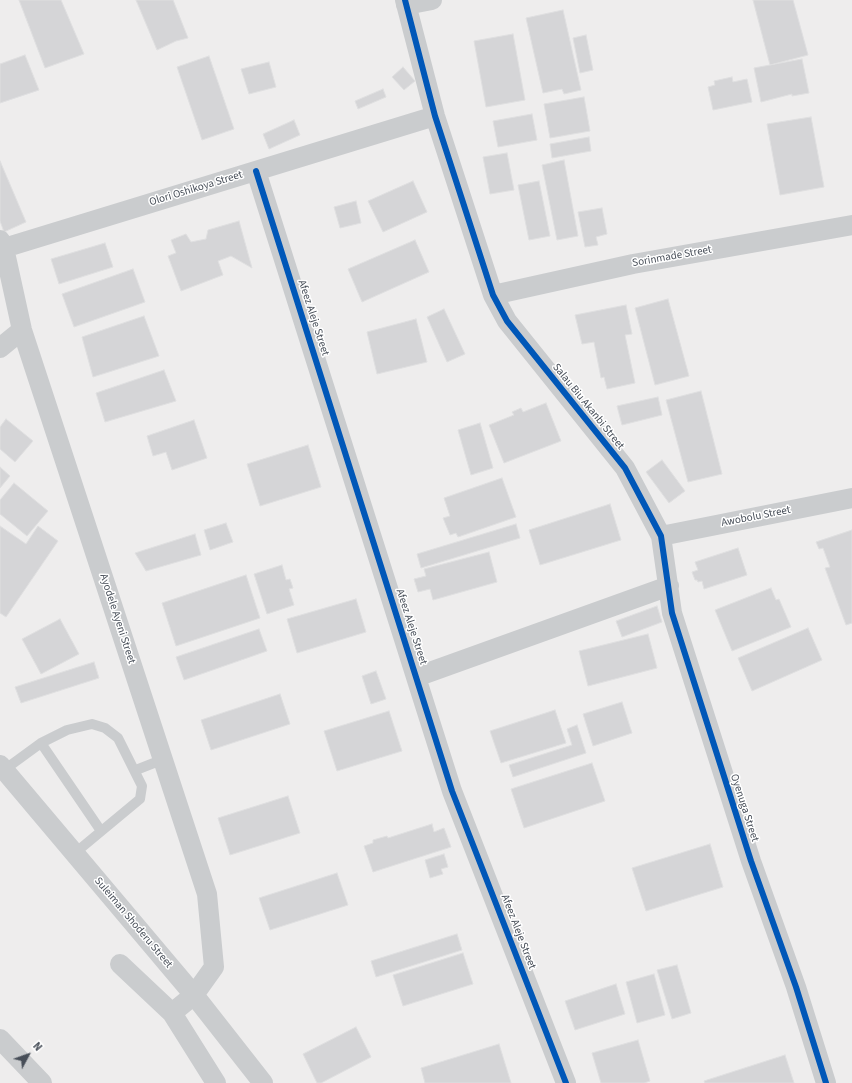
<!DOCTYPE html>
<html>
<head>
<meta charset="utf-8">
<style>
	body { margin:0 }
	#map { position:relative; width:852px; height:1083px; overflow:hidden; background:#eeeded; font-family:"Source Sans 3",sans-serif }
	canvas { display:block }
	.north { position:absolute; left:8px; top:1035px; width:40px; height:40px; -webkit-text-stroke:3px #fff; paint-order:stroke; rotate:49deg; font-size:11px; font-weight:700; line-height:16px; text-align:center; color:#474e58 }
	.north::after { content:''; display:block; margin:auto; width:14px; height:18px; background:#474e58; clip-path:polygon(50% 0,100% 100%,50% 72%,0 100%) }
</style>
</head>
<body>
<div id="map">
<canvas width="852" height="1083"></canvas>
<div class="north">N</div>
</div>
<script>
const c = document.querySelector('canvas').getContext('2d');
c.lineJoin = 'round';
function fillPath(path, color) { c.fillStyle = color; c.fill(path, 'evenodd'); }
const toPath = rows => new Path2D(rows.map(r => 'M' + r).join(''));
function trace(path, color, width, dash) { c.strokeStyle = color; c.lineWidth = width; c.lineCap = dash ? 'butt' : 'round'; c.setLineDash(dash || []); c.stroke(path); }
function label(font, color, halo, rows, align = 'center') {
  c.font = font + ' "Source Sans 3",sans-serif'; c.lineWidth = 3; c.setLineDash([]); c.textBaseline = 'middle'; c.strokeStyle = halo; c.fillStyle = color; for (const [text, x, y, turn = 0] of rows) {
    c.save(); c.translate(x, y); c.rotate((+turn || 0) * Math.PI / 180); c.textAlign = isNaN(turn) ? turn : align; if (halo) c.strokeText(text, 0, 0); c.fillText(text, 0, 0); c.restore();
  }
}
const building = toPath([
	[19,0,61,0,84,54,45,68,19,0],
	[136,0,173,0,188,38,176,41,157,50,136,0],
	[753,0,793,0,808,55,770,65,753,0],
	[563,10,581,90,564,94,562,89,543,93,526,18,563,10],
	[513,34,525,100,486,107,474,41,513,34],
	[586,35,593,70,580,73,573,38,586,35],
	[25,55,39,90,0,103,0,64,25,55],
	[209,56,234,129,202,140,177,67,209,56],
	[802,59,809,93,792,96,792,94,761,102,754,68,802,59],
	[269,62,276,87,249,94,241,69,269,62],
	[403,67,415,81,404,90,392,77,403,67],
	[732,77,733,82,747,79,752,102,713,110,708,87,715,85,714,81,732,77],
	[383,89,386,97,358,109,355,101,383,89],
	[584,97,590,131,550,138,544,104,584,97],
	[532,114,537,140,498,147,493,121,532,114],
	[811,117,824,187,780,195,767,124,811,117],
	[294,120,300,135,269,149,263,134,294,120],
	[589,137,591,151,552,158,550,144,589,137],
	[507,153,514,190,490,194,483,157,507,153],
	[564,160,578,236,557,240,542,165,564,160],
	[0,161,26,222,4,232,0,221,0,161],
	[413,181,427,212,383,232,368,201,413,181],
	[539,181,550,236,529,240,518,185,539,181],
	[356,201,361,223,340,228,334,207,356,201],
	[602,208,607,234,596,237,598,245,585,247,578,212,602,208],
	[239,221,252,268,231,256,218,261,223,275,181,291,168,256,176,253,171,240,186,234,191,242,206,239,208,230,239,221],
	[415,240,429,272,362,302,348,269,415,240],
	[105,243,113,267,59,284,51,259,105,243],
	[133,269,145,302,74,327,62,294,133,269],
	[668,299,689,376,655,385,635,308,668,299],
	[626,305,632,334,625,335,635,383,607,389,604,377,601,378,594,342,582,344,575,315,626,305],
	[444,309,465,354,447,362,427,317,444,309],
	[144,316,159,356,93,377,82,337,144,316],
	[416,319,427,362,377,374,367,332,416,319],
	[164,370,176,401,105,422,96,393,164,370],
	[701,391,722,474,688,482,666,400,701,391],
	[658,397,662,415,622,425,617,406,658,397],
	[546,403,561,441,504,463,489,425,514,415,512,412,521,408,523,412,546,403],
	[6,419,33,441,15,462,0,449,0,427,6,419],
	[194,420,207,458,172,470,166,452,153,456,147,436,194,420],
	[480,423,493,468,471,475,458,430,480,423],
	[308,445,321,487,260,506,247,464,308,445],
	[662,460,685,491,669,503,646,472,662,460],
	[0,467,10,476,0,488,0,467],
	[502,478,516,517,458,537,456,533,450,535,443,518,450,516,444,498,502,478],
	[14,483,48,511,27,536,0,514,0,500,14,483],
	[610,504,621,540,540,565,529,530,610,504],
	[226,523,233,542,210,550,204,530,226,523],
	[516,524,520,538,421,568,417,554,516,524],
	[0,526,26,544,38,526,58,541,6,617,0,613,0,526],
	[852,530,852,623,846,625,825,568,830,567,823,548,819,549,816,542,852,530],
	[195,534,201,555,146,571,135,553,195,534],
	[738,548,747,575,704,589,702,581,698,582,697,580,695,580,692,572,698,570,695,562,738,548],
	[489,552,497,582,433,600,430,589,418,592,414,579,426,576,424,569,489,552],
	[282,565,286,580,290,579,293,588,289,589,294,605,267,614,254,574,282,565],
	[246,575,260,618,176,646,162,603,246,575],
	[771,588,776,600,779,599,791,627,732,651,715,610,771,588],
	[356,599,366,632,297,653,287,619,356,599],
	[657,606,662,622,622,637,616,621,657,606],
	[60,619,79,654,41,674,22,639,60,619],
	[808,628,822,660,752,691,738,658,808,628],
	[259,629,267,651,184,680,176,657,259,629],
	[648,634,657,668,588,686,579,651,648,634],
	[94,662,99,678,21,703,15,687,94,662],
	[376,671,386,699,371,704,362,676,376,671],
	[280,694,290,724,211,750,201,720,280,694],
	[622,702,632,733,593,746,583,714,622,702],
	[555,710,566,743,501,763,490,731,555,710],
	[389,711,402,751,337,771,324,731,389,711],
	[577,725,586,753,513,777,509,765,572,745,567,729,577,725],
	[592,763,605,801,524,828,511,789,592,763],
	[288,796,300,833,230,855,218,818,288,796],
	[432,824,434,832,444,828,451,847,373,872,364,846,373,843,373,840,387,836,388,838,432,824],
	[710,844,723,887,646,911,632,868,710,844],
	[444,854,448,867,441,869,443,874,430,878,425,860,444,854],
	[337,873,348,905,270,930,259,898,337,873],
	[457,934,462,950,376,977,371,961,457,934],
	[463,953,473,984,403,1006,393,975,463,953],
	[677,965,691,1013,672,1019,657,970,677,965],
	[654,974,665,1015,637,1023,626,982,654,974],
	[616,984,625,1014,575,1030,565,1001,616,984],
	[356,1027,371,1057,321,1083,317,1083,303,1054,356,1027],
	[638,1040,650,1081,644,1083,601,1083,592,1053,638,1040],
	[499,1044,511,1083,425,1083,421,1068,499,1044],
	[785,1055,794,1083,705,1083,704,1081,785,1055]
]);
fillPath(building, '#d5d5d7');
trace(building, '#dfdfe0', 1);
trace(toPath([
	[41,743,101,831],
	[4,770,41,743,67,730,92,724,105,728,118,738,142,786,140,799,75,853],
	[136,770,164,759]
]), '#caccce', 10);
trace(toPath([
	[405,0,435,116,493,295,507,321,625,468,661,536,672,613,751,861,796,987,826,1083],
	[406,5,432,0],
	[256,171,452,791,566,1083],
	[0,240,4,248,22,330,207,894,214,967,194,995,172,1013,216,1083],
	[4,248,435,116],
	[493,295,633,264,852,225],
	[0,348,22,330],
	[661,536,852,498],
	[416,677,669,586],
	[0,765,194,995,263,1083],
	[120,964,172,1013],
	[0,1039,42,1083]
]), '#caccce', 20);
trace(toPath([
	[405,0,435,116,493,295,507,321,625,468,661,536,672,613,751,861,796,987,826,1083],
	[256,171,452,791,566,1083]
]), '#0057b8', 6);
label('11px', '#474e58', '#fff', [
	["Olori Oshikoya Street",196,189,-17],
	["Sorinmade Street",672,257,-10],
	["Afeez Aleje Street",313,318,72],
	["Salau Biu Akanbi Street",588,407,51],
	["Awobolu Street",756,517,-11],
	["Ayodele Ayeni Street",117,619,72],
	["Afeez Aleje Street",411,627,72],
	["Oyenuga Street",744,808,72],
	["Suleiman Shoderu Street",133,923,50],
	["Afeez Aleje Street",518,932,69]
]);
</script>
</body>
</html>
